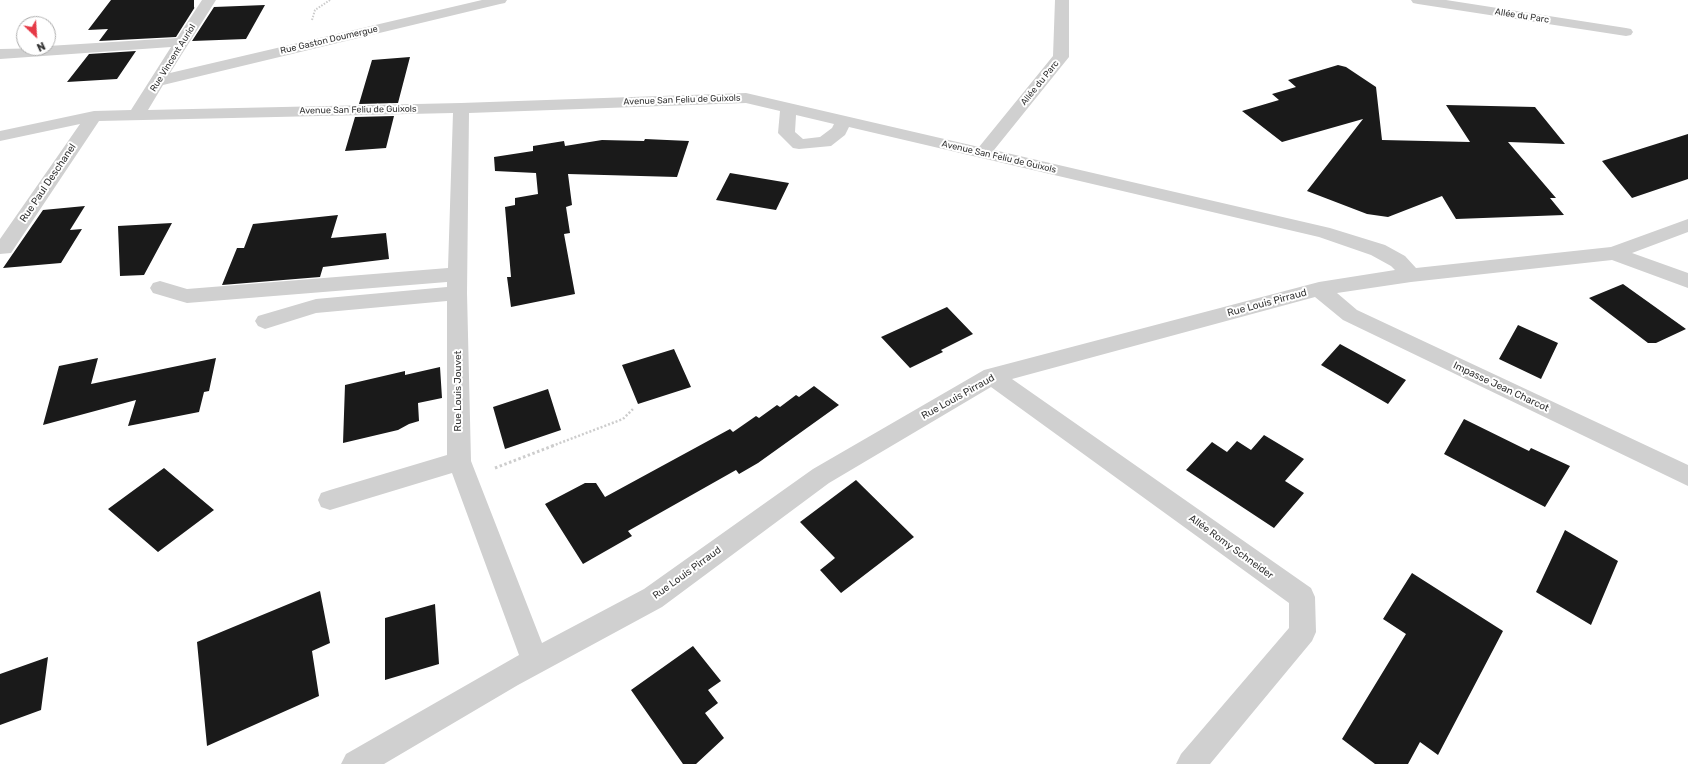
<!DOCTYPE html>
<html>
<head>
<meta charset="utf-8">
<style>
	body { margin:0 }
	#map { position:relative; width:1688px; height:764px; overflow:hidden; background:#fff; font-family:Rubik,sans-serif }
	canvas { display:block }
	.north { position:absolute; left:16px; top:16px; width:40px; height:40px; box-sizing:border-box; background:#fff; border:1px solid #adadad; border-radius:50%; rotate:155deg; font-size:11px; font-weight:700; line-height:16px; text-align:center; color:#333 }
	.north::after { content:''; display:block; margin:auto; width:14px; height:18px; background:#e63946; clip-path:polygon(50% 0,100% 100%,50% 72%,0 100%) }
</style>
</head>
<body>
<div id="map">
<canvas width="1688" height="764"></canvas>
<div class="north">N</div>
</div>
<script>
const c = document.querySelector('canvas').getContext('2d');
c.lineJoin = 'round';
function fillPath(path, color) { c.fillStyle = color; c.fill(path, 'evenodd'); }
const toPath = rows => new Path2D(rows.map(r => 'M' + r).join(''));
function trace(path, color, width, dash) { c.strokeStyle = color; c.lineWidth = width; c.lineCap = dash ? 'butt' : 'round'; c.setLineDash(dash || []); c.stroke(path); }
function label(font, color, halo, rows, align = 'center') {
  c.font = font + ' Rubik,sans-serif'; c.lineWidth = 4; c.setLineDash([]); c.textBaseline = 'middle'; c.strokeStyle = halo; c.fillStyle = color; for (const [text, x, y, turn = 0] of rows) {
    c.save(); c.translate(x, y); c.rotate((+turn || 0) * Math.PI / 180); c.textAlign = isNaN(turn) ? turn : align; if (halo) c.strokeText(text, 0, 0); c.fillText(text, 0, 0); c.restore();
  }
}
fillPath(toPath([
	[111,0,194,0,194,8,195,7,176,37,99,41,108,29,88,30],
	[265,5,246,39,192,41,214,7],
	[136,51,117,79,67,82,89,54],
	[410,57,398,103,359,104,372,60],
	[1338,65,1346,67,1376,87,1382,140,1470,142,1446,105,1535,107,1565,144,1508,142,1556,198,1550,198,1564,215,1456,219,1442,196,1388,217,1367,214,1307,191,1363,119,1282,142,1242,111,1279,100,1272,94,1296,87,1288,80],
	[394,116,386,148,345,151,355,117],
	[1688,134,1688,179,1632,198,1602,161],
	[645,139,689,141,677,177,568,174,572,205,566,207,570,233,564,234,575,294,511,307,507,277,511,277,505,207,515,205,515,198,538,194,536,173,495,171,494,157,533,151,533,146,564,141,565,146,602,140,644,141],
	[730,173,789,183,776,210,716,200],
	[85,206,70,230,82,229,61,263,3,268,43,210],
	[338,215,331,238,386,233,389,259,323,267,320,277,222,285,237,248,244,248,253,224],
	[172,223,144,275,120,276,118,226],
	[1623,284,1686,329,1656,343,1648,343,1589,298],
	[947,307,973,334,941,350,943,352,910,368,881,337],
	[1518,325,1558,343,1541,379,1499,359],
	[1340,344,1406,380,1388,404,1321,365],
	[674,349,691,387,638,404,622,365],
	[98,358,91,384,216,358,209,391,204,392,199,412,128,426,136,400,43,425,59,366],
	[440,367,442,398,418,403,419,421,409,424,398,430,343,443,345,385,405,371,405,375],
	[814,386,839,405,758,463,739,474,736,470,628,531,632,536,583,564,545,504,585,483,596,483,605,497,730,429,733,432,756,416,759,418,777,405,780,407,796,395,799,397],
	[548,389,561,430,505,449,493,407],
	[1464,419,1529,451,1531,448,1570,466,1545,507,1444,454],
	[1264,435,1304,459,1285,481,1304,493,1274,528,1186,470,1212,442,1227,452,1237,441,1251,450],
	[164,468,214,510,158,552,108,509],
	[856,480,914,537,841,593,820,570,835,558,800,522],
	[1565,530,1618,561,1591,625,1536,592],
	[1412,573,1503,631,1438,755,1420,742,1408,764,1375,764,1342,739,1406,634,1383,619],
	[320,591,330,643,312,651,319,696,207,746,197,642],
	[435,604,439,664,385,680,385,618],
	[693,646,721,681,708,690,718,703,705,713,724,738,696,764,683,764,631,690],
	[48,657,41,710,0,725,0,674]
]), '#1a1a1a');
trace(toPath([
	[312,20,315,10,330,0]
]), '#cdcdcd', 2, [1.5, 1.5]);
trace(toPath([
	[552,446,623,419,633,409]
]), '#cdcdcd', 2.5, [2, 2]);
trace(toPath([
	[495,468,555,445]
]), '#cdcdcd', 3, [2.5, 2.5]);
fillPath(toPath([
	[202,0,216,0,170,73,482,0,507,0,505,3,500,4,163,85,148,110,461,103,746,93,979,147,1053,56,1055,0,1069,0,1069,57,994,150,1330,228,1385,245,1405,256,1416,268,1611,247,1688,219,1688,232,1632,253,1688,273,1688,288,1612,260,1411,282,1337,293,1357,310,1688,465,1688,486,1343,320,1315,297,1012,379,1311,588,1315,597,1316,632,1312,641,1210,764,1176,764,1181,754,1289,628,1289,603,991,387,829,483,662,607,518,685,384,764,341,764,346,754,519,655,452,473,330,510,321,507,318,500,321,493,330,490,447,455,447,301,316,313,265,329,258,326,255,321,258,316,316,299,447,287,447,282,187,303,153,293,150,288,153,283,160,281,187,289,448,268,453,113,99,121,11,253,0,254,0,239,80,124,0,141,0,131,94,111,131,110,171,47,0,59,0,49,48,48,48,46,177,38,202,0],
	[746,103,780,111,778,133,793,148,799,149,831,146,845,135,849,127,1319,237,1371,255,1391,266,1395,270,1319,282,984,370,813,469,644,589,542,643,471,461,467,293,469,113,746,103],
	[796,115,834,124,832,128,820,137,803,139,795,132,796,115],
	[1411,0,1446,0,1626,28,1631,29,1633,32,1631,35,1626,36,1418,4,1413,3,1411,0]
]), '#d0d0d0');
label('9px', '#333', '#fff', [
	["Allée du Parc",1522,16,9],
	["Rue Gaston Doumergue",329,40,-13],
	["Rue Vincent Auriol",173,58,-58],
	["Allée du Parc",1040,83,-51],
	["Avenue San Feliu de Guixols",682,100,-2],
	["Avenue San Feliu de Guixols",358,110,-1],
	["Avenue San Feliu de Guixols",999,157,13]
]);
label('10px', '#333', '#fff', [
	["Rue Paul Deschanel",48,183,-56],
	["Rue Louis Pirraud",1267,303,-15],
	["Impasse Jean Charcot",1501,387,25],
	["Rue Louis Jouvet",458,391,-90],
	["Rue Louis Pirraud",958,397,-29],
	["Allée Romy Schneider",1231,547,36],
	["Rue Louis Pirraud",687,573,-36]
]);
</script>
</body>
</html>
